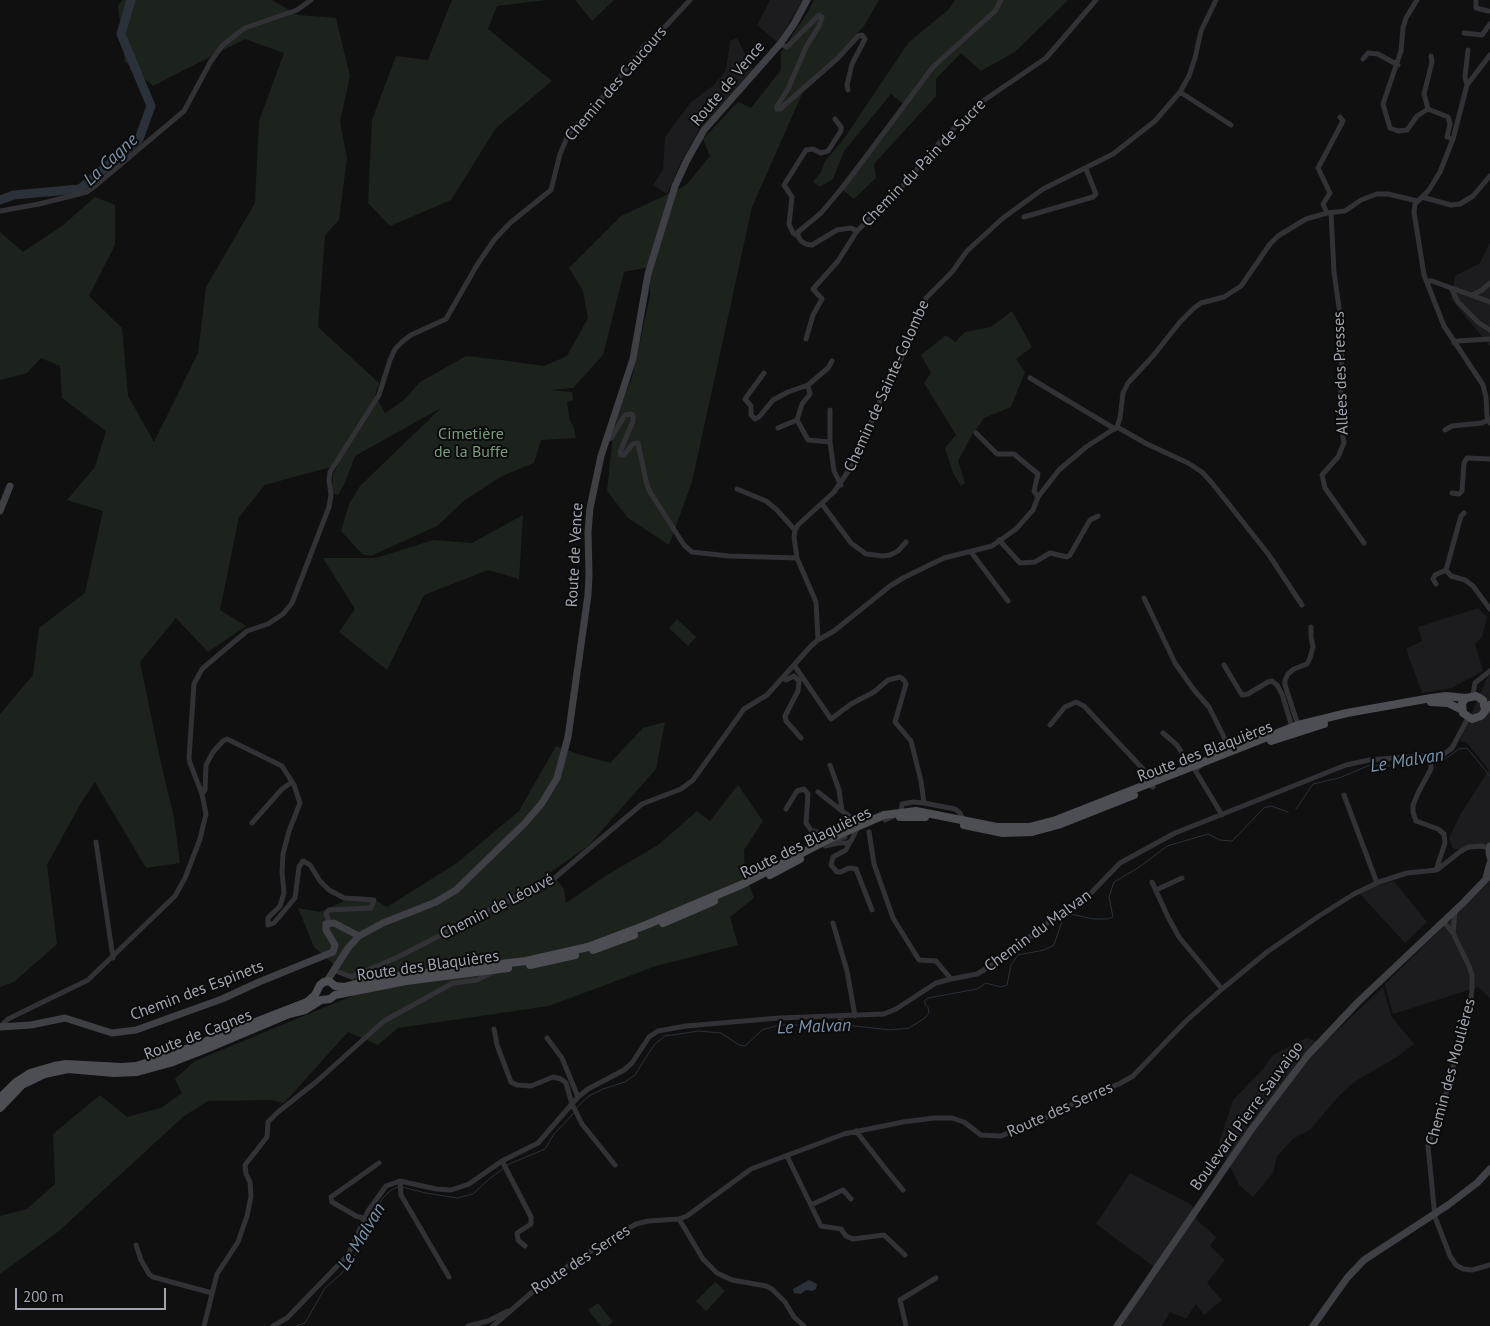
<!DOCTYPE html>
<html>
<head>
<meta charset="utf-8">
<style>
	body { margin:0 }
	#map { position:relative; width:1490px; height:1326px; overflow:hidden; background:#101011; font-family:"PT Sans",sans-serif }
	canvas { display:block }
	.scale { position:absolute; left:15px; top:1288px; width:151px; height:22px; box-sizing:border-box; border:2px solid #a1a5b1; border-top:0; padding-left:6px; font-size:15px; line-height:18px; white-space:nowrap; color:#a1a5b1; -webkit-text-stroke:4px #0b0b0c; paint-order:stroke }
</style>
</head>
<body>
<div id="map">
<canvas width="1490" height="1326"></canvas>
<div class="scale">200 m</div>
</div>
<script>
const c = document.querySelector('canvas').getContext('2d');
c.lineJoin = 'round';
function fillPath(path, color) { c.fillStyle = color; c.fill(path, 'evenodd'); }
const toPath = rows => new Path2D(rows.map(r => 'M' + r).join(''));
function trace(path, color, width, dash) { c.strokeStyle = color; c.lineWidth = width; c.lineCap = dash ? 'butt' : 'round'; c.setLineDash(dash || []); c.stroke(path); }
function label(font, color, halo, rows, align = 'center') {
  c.font = font + ' "PT Sans",sans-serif'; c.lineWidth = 4; c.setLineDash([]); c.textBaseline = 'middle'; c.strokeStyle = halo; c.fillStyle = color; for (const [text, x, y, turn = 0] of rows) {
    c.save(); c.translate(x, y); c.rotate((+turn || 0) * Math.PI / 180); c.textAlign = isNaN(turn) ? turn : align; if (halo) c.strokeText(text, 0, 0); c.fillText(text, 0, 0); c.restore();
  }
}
fillPath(toPath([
	[770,0,803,0,777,42,757,25],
	[737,38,753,69,700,128,681,162,667,194,653,185,663,170,665,137,691,102,714,85,726,70,730,41],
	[1490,242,1490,346,1451,299,1455,276,1480,263],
	[1478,608,1487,617,1482,637,1475,644,1483,671,1452,688,1422,693,1406,649,1422,641,1418,627],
	[1490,674,1490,849,1453,849,1449,838,1460,815,1489,770,1466,742,1460,741,1486,680],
	[1394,881,1427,922,1405,943,1360,894,1373,887],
	[1490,881,1490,998,1478,987,1393,1014,1385,984],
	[1383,987,1391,1016,1414,1044,1397,1057,1354,1082,1337,1098,1311,1129,1293,1139,1277,1156,1273,1173,1253,1197,1239,1185,1219,1143,1233,1100,1263,1069,1273,1055,1306,1038,1323,1044],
	[1130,1173,1192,1205,1197,1220,1216,1237,1210,1246,1225,1260,1207,1283,1222,1300,1204,1315,1196,1304,1186,1319,1170,1312,1162,1326,1122,1326,1153,1266,1096,1224]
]), '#1c1c1e');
fillPath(toPath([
	[122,0,272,0,298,15,336,18,350,76,340,122,347,158,339,220,325,235,318,327,379,383,375,395,385,413,404,400,420,382,466,356,501,360,544,366,567,356,588,318,583,291,569,268,621,216,681,188,687,184,710,156,703,139,738,102,751,108,781,70,781,52,808,12,814,0,879,0,864,26,802,94,752,207,692,482,669,545,628,518,607,491,615,416,632,378,650,296,650,267,624,272,603,355,573,388,550,390,572,392,573,400,567,402,570,422,573,425,576,438,541,440,534,463,502,476,465,500,437,526,371,556,362,554,341,531,349,504,360,486,441,408,355,456,344,485,338,495,332,493,333,474,338,465,265,485,239,517,220,610,246,626,208,652,176,618,140,662,159,754,174,818,180,863,146,868,95,782,81,803,47,865,57,944,14,982,0,987,0,714,33,675,39,628,85,593,103,511,67,500,95,467,106,431,62,398,60,366,41,358,27,373,0,380,0,232,23,252,62,226,95,197,115,205,115,245,89,296,122,328,128,396,154,442,198,353,206,287,255,203,259,121,284,53,245,39,153,86,125,62,118,6],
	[452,0,546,0,497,6,488,29,552,81,496,128,451,200,390,226,368,203,372,120,396,56,428,60],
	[575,0,613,0,613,1,592,21],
	[955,0,1068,0,1015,52,981,71,961,53,936,79,936,96,874,164,876,178,854,199,839,187,903,104,891,94,844,151,833,179,820,187,813,182,821,172,825,161,843,140,909,42,948,10],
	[1012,311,1032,347,1016,359,1025,372,1011,407,984,418,972,435,958,461,965,483,961,486,953,473,945,448,956,435,924,383,931,373,921,355,946,335,955,342,965,332,991,327],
	[523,515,519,579,488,570,424,595,387,670,339,632,355,609,323,558,376,558,433,540,472,543],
	[677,619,696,637,688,646,669,628],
	[665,722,656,769,588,846,525,890,554,877,564,889,566,903,607,875,658,845,697,811,710,821,738,785,763,821,744,850,745,874,754,898,730,917,738,945,656,966,549,1006,398,1028,378,1045,348,1032,284,1103,270,1100,208,1101,184,1116,59,1231,0,1274,0,1216,27,1209,55,1184,53,1134,100,1095,127,1117,161,1108,182,1093,175,1079,195,1061,364,991,314,947,298,908,320,912,355,896,370,897,387,907,457,863,519,811,556,746,575,753,610,763,643,728],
	[715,1282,725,1291,706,1311,696,1301],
	[598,1303,613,1322,608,1326,601,1326,588,1310]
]), '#1c231d');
fillPath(toPath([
	[809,1280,817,1284,816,1289,812,1291,806,1290,801,1294,794,1293,793,1289]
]), '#2a3138');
trace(toPath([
	[1432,761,1445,759,1459,749,1467,748,1490,776],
	[1296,809,1313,784,1339,778,1370,765,1393,766,1428,761],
	[846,1025,891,1030,909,1028,925,1018,929,1013,928,1007,925,1004,925,1000,928,998,977,989,986,983,1001,987,1007,985,1011,965,1018,955,1044,950,1054,945,1063,918,1071,914,1093,919,1107,919,1113,917,1109,897,1114,882,1138,868,1167,846,1208,834,1220,840,1232,841,1264,808,1271,806,1288,812],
	[576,1109,578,1106,589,1096,603,1089,625,1082,635,1075,648,1054,655,1044,665,1036,699,1031,721,1033,739,1045,745,1046,762,1030,779,1025,797,1025,825,1030,842,1026],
	[507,1165,545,1149,554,1134,574,1113],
	[402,1187,426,1193,457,1198,473,1194,489,1179,504,1168],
	[296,1326,305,1323,325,1288,342,1273,356,1254,382,1199,391,1190,398,1187]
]), '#2a3138', 1);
trace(toPath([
	[0,200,14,195,80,189,139,139,151,106,121,34,131,0]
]), '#2a3138', 9);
trace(toPath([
	[1001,0,995,11,933,67,847,182,821,213,798,232,798,236,801,241,806,244,812,245,837,230,851,228,857,231,899,190,940,142,980,103,1046,58,1096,0],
	[1417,0,1406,18,1403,28,1401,51,1383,104,1390,128,1398,131,1407,130,1417,116,1428,109,1448,117,1450,124,1447,137,1453,139],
	[1476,0,1476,8,1488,11],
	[1464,33,1482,35,1490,24],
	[780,44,787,47,819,15,822,17,819,26,806,47,788,89,777,106,777,109,780,109,838,58,858,36,862,35,865,39,852,64,847,85,848,90],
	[1490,55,1467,85,1453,139,1440,172,1429,190,1415,204,1414,212,1424,275,1444,326,1483,385,1486,397,1487,416,1490,423],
	[1363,59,1368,53,1378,54,1398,65],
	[1467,85,1465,77,1468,50],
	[1180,92,1231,125],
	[1428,109,1424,94,1432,62,1431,56],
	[1422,197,1451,205,1460,204,1473,196,1490,176],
	[0,211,39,204,87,192,95,186,184,111,211,61,222,46,238,33,245,28,297,10,311,0],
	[1327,213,1323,204,1330,193,1318,168,1343,121,1340,117],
	[1331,213,1334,272,1342,329,1340,419,1344,443,1338,457,1322,475,1325,488,1364,543],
	[1024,217,1093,197,1096,194,1086,169],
	[798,236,793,233,789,224,792,197,784,185,806,150,813,149,821,153,828,151,841,131,841,127,835,119],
	[1427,281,1432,281,1490,302],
	[1451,288,1458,302,1479,323,1490,330],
	[1472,295,1482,290,1490,283],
	[806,339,813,315,822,299,813,289,838,261,857,231],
	[1454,343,1458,341,1490,339],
	[764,373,745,399,751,406,751,415,755,419,759,417,773,400,788,392,808,385,828,368,832,361],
	[1030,378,1115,429],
	[808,385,810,394,802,404,797,420,808,440,830,442],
	[830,410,830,442,834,471,841,485],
	[1117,427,1147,444,1188,463,1202,472,1212,483,1269,555,1302,605],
	[778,428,797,420],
	[1445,430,1452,426,1482,423,1488,420],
	[976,433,997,454,1014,454,1038,474,1034,491,1038,497],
	[605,441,611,438,625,415,631,414,633,415,633,421,620,452,621,455,624,455,632,445,635,443,638,443,647,485,650,492,684,545,692,552,729,556,797,558],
	[737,489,766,501,776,509,795,530],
	[1452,493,1459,494,1462,491,1464,463,1467,458,1490,459],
	[822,504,851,543,866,554,883,556,890,555,898,551,906,542],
	[1464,513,1461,516,1446,570,1451,576,1465,580,1473,586,1490,609],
	[999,540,1020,563,1035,562,1050,553,1067,557,1070,555,1090,520,1098,516],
	[971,552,1008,601],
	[1436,584,1433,579,1435,575,1446,570],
	[1144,598,1175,663,1194,690,1209,707,1227,743,1236,749],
	[818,640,816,602,797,558,794,537,795,530,798,525,834,492,854,463,880,401,909,343,926,298,952,272,967,251,1003,218,1043,189,1113,154,1155,121,1180,92,1189,76,1195,58,1201,31,1216,0],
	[794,665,831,719,851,704,874,692,888,680,900,677,904,680,906,684,895,722,911,741,921,781,924,803],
	[1224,665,1242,695,1248,694,1268,682,1272,681,1277,685,1282,694,1292,727],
	[783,677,786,680,794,676,799,681,798,691,785,716,786,721,801,738],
	[1473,695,1475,683,1490,671],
	[1050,725,1065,707,1076,702,1084,706,1143,769,1147,784,1153,787],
	[1298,725,1285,685,1285,680,1288,674,1294,669,1307,664,1310,658,1313,647,1311,637,1311,627],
	[1163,733,1177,745,1191,767],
	[1431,755,1431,769,1419,791,1413,805,1413,812,1416,821,1438,829,1444,834,1445,843,1436,870],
	[1201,765,1195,770,1222,815],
	[818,792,842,811,839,790,830,765],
	[202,794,190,763,189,758,194,684,202,669,216,657,247,631,268,624,283,614,292,603,329,507,331,495,329,480,330,472,379,395,390,360,395,349,403,341,411,335,446,319,477,265,494,240,510,223,551,190,560,154,569,133,611,88,644,46,662,30,690,0],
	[1344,795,1377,883],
	[786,809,797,791,804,789,808,794,806,823,811,830,826,835,831,840,845,837],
	[842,811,862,825],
	[901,812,902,804,913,802,924,803,955,809,960,813,964,821],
	[885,820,894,816],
	[252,823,282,789,292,782],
	[869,832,874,864,893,918,919,960,936,961,951,979],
	[96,842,113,958],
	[850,842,846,850,833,857,831,865,837,872,841,872,849,868,856,869,872,910],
	[825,846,838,843,847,843,851,841,856,831],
	[1152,882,1168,917,1179,937,1222,989],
	[1156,890,1182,878],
	[1443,921,1453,933,1469,966,1472,975,1472,989,1469,1014,1458,1044,1449,1085,1428,1146,1435,1217,1450,1256,1456,1265,1463,1269,1472,1270,1490,1265],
	[833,923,847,971,855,1016],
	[1453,933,1455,911],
	[334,970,351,977,398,957,515,897,551,881,642,804,681,789,693,780,744,709,767,695,811,646,818,640,834,631,890,586,903,578,944,558,992,546,1016,529,1033,510,1038,497,1059,470,1086,447,1117,427,1120,418,1123,393,1128,383,1153,356,1180,322,1194,308,1201,303,1224,297,1241,286,1270,244,1278,236,1306,219,1327,213,1345,211,1361,200,1377,194,1388,194,1417,201],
	[839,1016,845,1029],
	[0,1027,8,1019,88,980,175,896,185,878,200,839,206,814,202,794,205,790,206,765,213,752,223,741,227,739,282,766,294,785,300,803,289,831,283,854,282,872,284,893,280,906,268,918,268,925,274,923,295,898,299,867,303,861,310,865,320,881,329,890,344,898,374,900,371,908,329,910,326,914,329,921,326,924],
	[494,1029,497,1045,511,1082,517,1085,531,1086,553,1077,561,1079,566,1083,572,1104,582,1124,615,1165],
	[547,1038,562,1058,578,1097],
	[856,1131,884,1167,903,1190],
	[787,1156,821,1226,841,1229,846,1236,853,1239,884,1235,905,1255],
	[502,1161,531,1217,531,1224,517,1233,518,1240,525,1246],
	[400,1181,401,1195,449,1277],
	[811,1205,843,1190,851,1199],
	[366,1219,356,1216,332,1202,331,1197,379,1163],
	[679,1219,703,1259,717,1273,732,1280,766,1286,772,1289,785,1302,794,1317,804,1326],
	[136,1245,141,1260,149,1274,153,1277,212,1293],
	[204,1326,217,1274,238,1242,247,1216,251,1196,250,1182,246,1174,245,1165,267,1137,268,1122,278,1112,316,1082,384,1021,453,983,477,980,495,971],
	[273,1326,287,1318,348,1255,368,1211,386,1186,400,1181,436,1189,451,1190,469,1184,502,1161,538,1143,578,1097,588,1089,624,1070,632,1063,649,1037,658,1031,686,1026,779,1018,884,1014,896,1009,936,983,951,979,977,974,994,964,1066,909,1091,893,1120,863,1175,833,1346,765,1369,760,1444,754,1452,748,1468,718],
	[468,1326,488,1321,508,1311],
	[493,1326,545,1281,608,1240,636,1224,648,1221,679,1219,687,1216,751,1169,844,1134,903,1122,934,1118,952,1118,964,1122,981,1135,1001,1136,1052,1115,1092,1094,1119,1084,1133,1076,1186,1021,1222,989,1267,952,1319,916,1354,894,1379,882,1407,873,1437,870,1461,851,1469,847,1481,846,1489,848],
	[906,1326,900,1300,936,1278]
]), '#313136', 5);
trace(toPath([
	[0,511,10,486],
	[1490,846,1489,852,1490,857],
	[1486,878,1490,863],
	[327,981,348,948,359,936,383,923,436,902,456,890,525,823,542,803,557,778,568,737,588,595,589,575,588,532,590,508,601,456,633,359,648,274,675,186,687,160,704,130,780,44,794,24,807,0],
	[0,1027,31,1025,65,1018,112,1033,136,1030,222,999,259,982,333,952,335,945,326,930,326,924,334,923,359,936],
	[1117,1326,1251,1130,1307,1056,1358,1002,1463,903,1490,875],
	[1313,1326,1347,1278,1364,1260,1448,1205,1477,1183,1490,1169]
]), '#3f4045', 7);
trace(toPath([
	[1431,702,1448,703,1462,710],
	[1485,710,1483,700,1476,696,1466,698,1462,703,1463,713,1472,719,1481,716,1490,705],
	[1271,741,1324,724],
	[900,817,925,817],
	[964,825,1003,833,1032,832,1058,825,1134,795],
	[770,875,800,859],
	[663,923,714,901],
	[593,950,634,935],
	[530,965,575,955],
	[0,1098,16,1082,30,1073,54,1066,66,1064,122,1067,136,1066,168,1056,307,1002,315,995,320,985,324,982,329,981,335,986,344,987,374,980,407,975,526,961,588,947,646,925,743,884,829,839,884,815,916,811,997,827,1029,827,1056,820,1298,725,1347,713,1431,698,1446,696,1466,698],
	[0,1108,22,1085,45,1074,68,1069,114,1073,137,1072,170,1063,206,1049,289,1014,305,1010,321,1000,330,999,335,995,406,981,508,968]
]), '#4d4e54', 8);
label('16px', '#a1a5b1', '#0b0b0c', [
	["Chemin des Caucours",616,84,-49],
	["Route de Vence",728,84,-50],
	["Chemin du Pain de Sucre",924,163,-46],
	["Allées des Presses",1341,373,-92],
	["Chemin de Sainte-Colombe",887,386,-66],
	["Route de Vence",575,555,-87],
	["Route des Blaquières",1205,752,-21],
	["Route des Blaquières",806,843,-26],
	["Chemin de Léouvé",497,907,-27],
	["Chemin du Malvan",1038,931,-36],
	["Route des Blaquières",428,966,-8],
	["Chemin des Espinets",197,991,-21],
	["Route de Cagnes",198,1035,-21],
	["Chemin des Moulières",1451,1072,-75],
	["Route des Serres",1060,1110,-24],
	["Boulevard Pierre Sauvaigo",1247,1116,-54],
	["Route des Serres",581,1260,-33]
]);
label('16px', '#799c7c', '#0b0b0c', [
	["Cimetière",471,434],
	["de la Buffe",471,452]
]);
label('italic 18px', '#7992ab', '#0b0b0c', [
	["La Cagne",111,160,-43],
	["Le Malvan",1407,761,-9],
	["Le Malvan",814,1027,-2],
	["Le Malvan",362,1237,-59]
]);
</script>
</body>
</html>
